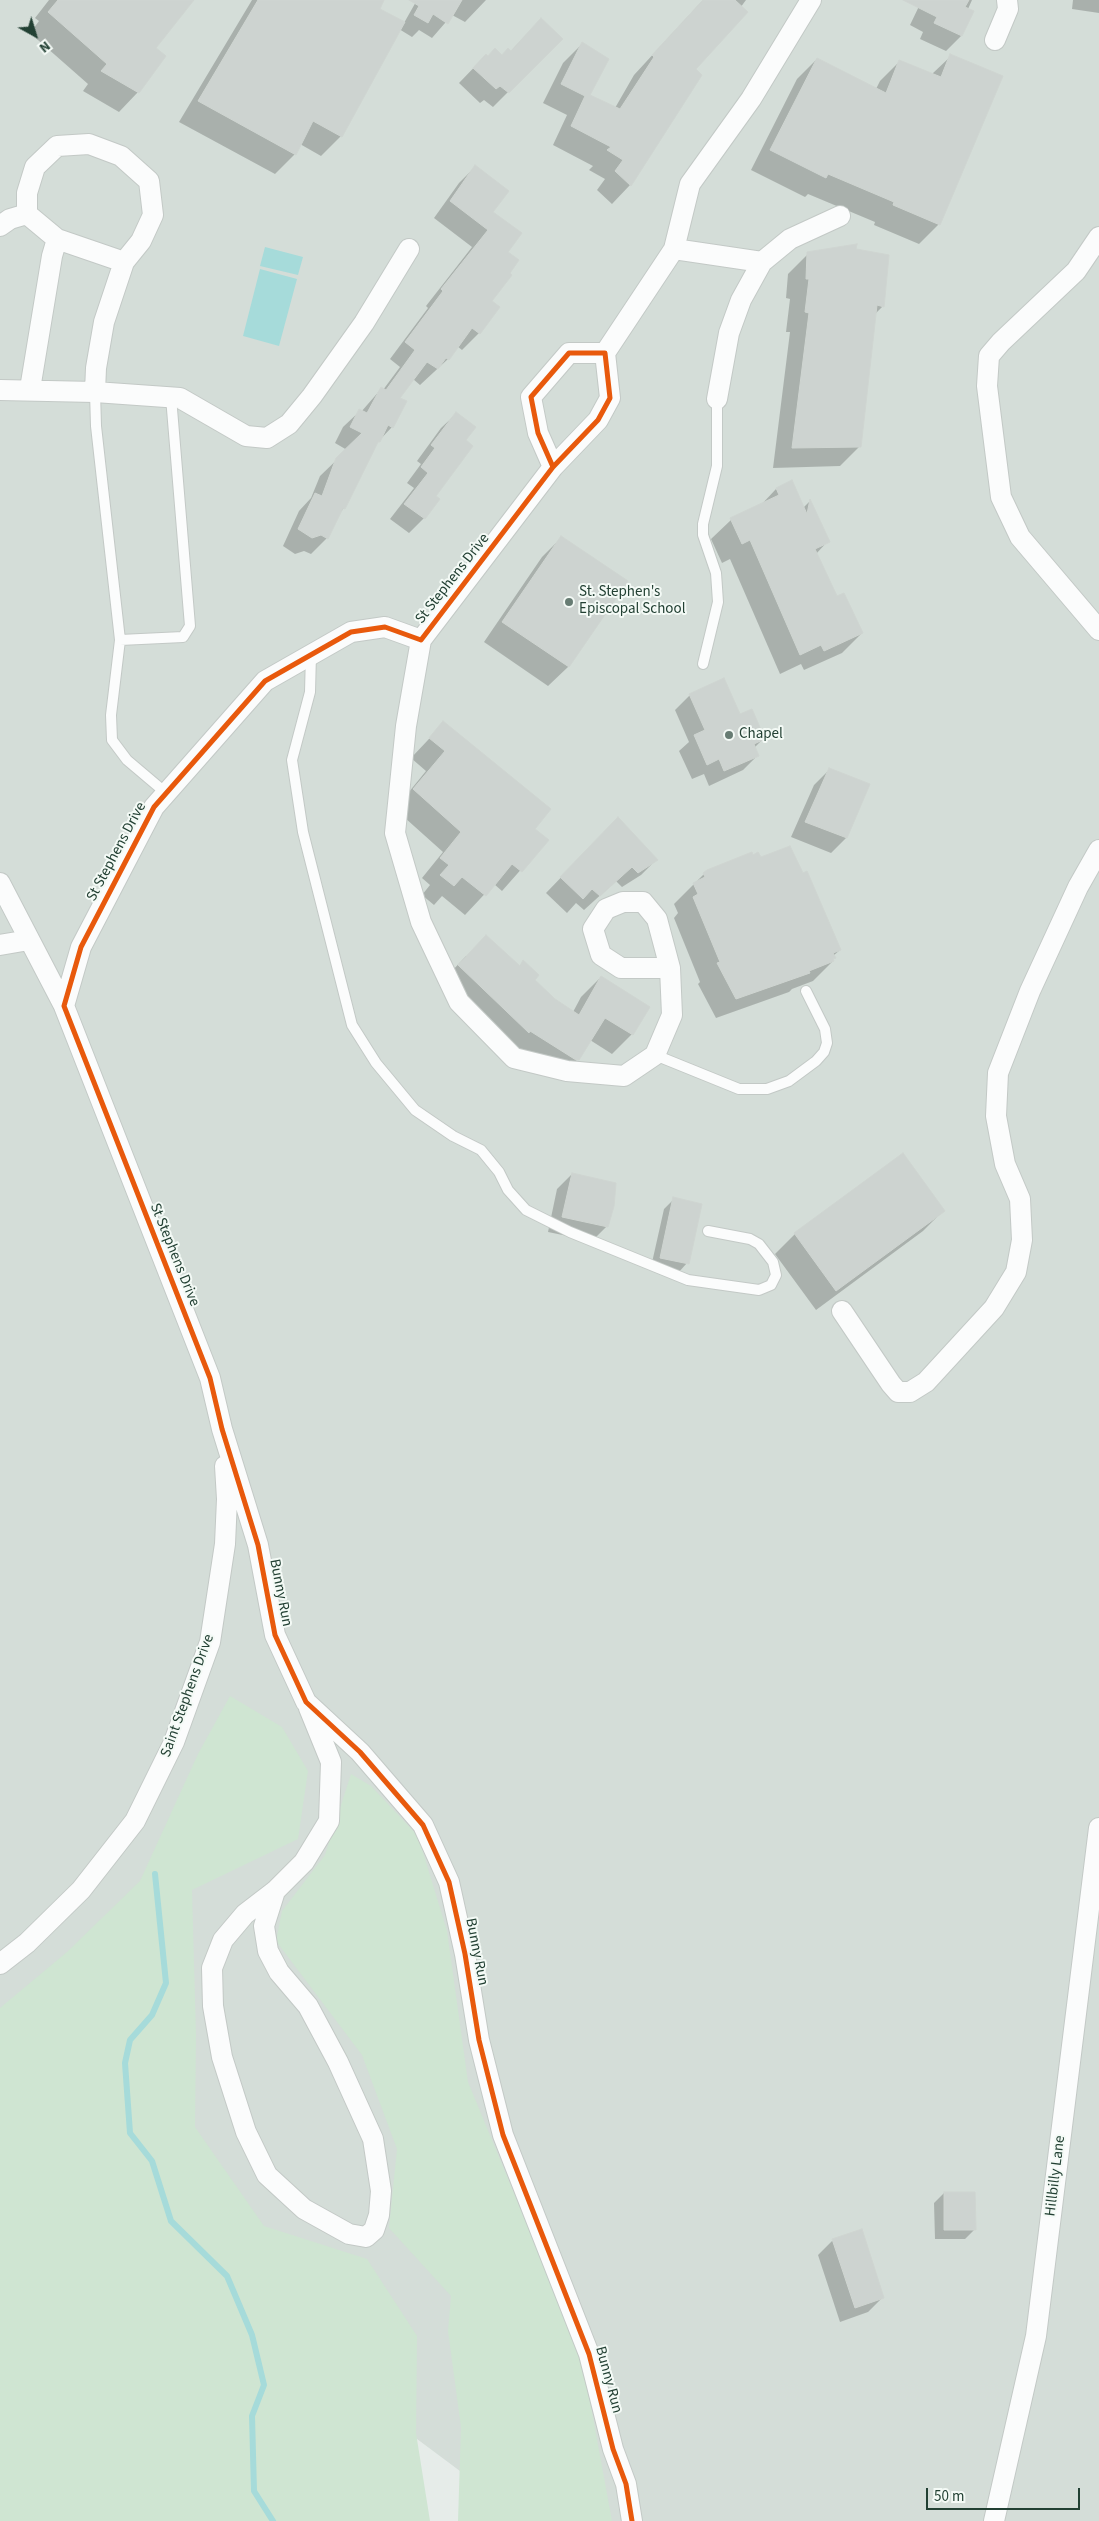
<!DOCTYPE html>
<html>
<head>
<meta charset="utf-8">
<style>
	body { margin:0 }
	#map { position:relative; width:1099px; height:2521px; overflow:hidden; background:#e6ece9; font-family:"Source Sans 3",sans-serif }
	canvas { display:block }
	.north { position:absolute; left:10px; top:10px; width:50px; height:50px; -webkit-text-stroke:4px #f4faf6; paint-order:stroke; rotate:141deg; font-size:14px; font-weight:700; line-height:20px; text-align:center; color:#224033 }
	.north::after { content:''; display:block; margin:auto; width:18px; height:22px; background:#224033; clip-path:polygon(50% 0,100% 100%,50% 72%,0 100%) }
	.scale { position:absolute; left:926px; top:2488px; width:154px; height:22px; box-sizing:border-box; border:2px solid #224033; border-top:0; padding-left:6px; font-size:15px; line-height:18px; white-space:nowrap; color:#224033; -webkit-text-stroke:4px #f4faf6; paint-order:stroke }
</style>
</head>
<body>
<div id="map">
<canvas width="1099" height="2521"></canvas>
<div class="north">N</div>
<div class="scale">50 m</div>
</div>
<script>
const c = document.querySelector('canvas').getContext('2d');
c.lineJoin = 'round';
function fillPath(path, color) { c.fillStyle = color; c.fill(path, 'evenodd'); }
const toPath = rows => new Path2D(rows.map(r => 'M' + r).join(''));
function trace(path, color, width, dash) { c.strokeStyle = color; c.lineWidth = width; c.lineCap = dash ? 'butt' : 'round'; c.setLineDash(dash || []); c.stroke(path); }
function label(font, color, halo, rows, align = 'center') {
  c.font = font + ' "Source Sans 3",sans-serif'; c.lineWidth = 4; c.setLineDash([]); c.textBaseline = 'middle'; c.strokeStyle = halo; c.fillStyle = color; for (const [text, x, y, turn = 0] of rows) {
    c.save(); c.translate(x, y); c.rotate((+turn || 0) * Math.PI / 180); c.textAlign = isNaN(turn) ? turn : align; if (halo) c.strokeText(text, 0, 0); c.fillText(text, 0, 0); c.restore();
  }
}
fillPath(toPath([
	[0,0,1099,0,1099,2521,527,2521,0,2128]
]), '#d4ddd8');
fillPath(toPath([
	[230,1696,282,1727,308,1771,298,1839,192,1890,196,2035,195,2127,264,2226,367,2259,417,2336,416,2433,430,2521,0,2521,0,2008,67,1952,140,1881,198,1754],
	[351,1774,371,1786,418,1836,447,1931,468,2082,582,2358,612,2521,458,2521,461,2427,448,2331,451,2296,389,2228,397,2149,362,2055,276,1941,282,1911,325,1855]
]), '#cfe5d2');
fillPath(toPath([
	[265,247,303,257,298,275,260,266],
	[260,269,297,279,279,346,243,336]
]), '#a6dbda');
fillPath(toPath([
	[49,0,192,0,154,48,138,92,119,112,83,91,88,84,30,33,39,21,35,18],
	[252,0,382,0,378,9,404,23,417,0,486,0,465,22,452,15,432,38,419,30,412,37,399,29,341,136,321,156,300,144,295,154,275,174,179,122],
	[703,0,746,0,694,70,630,185,612,204,597,190,605,179,589,170,593,166,553,145,567,115,543,103,563,63,582,44,588,95,615,108,634,75],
	[922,0,972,0,968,9,972,12,961,36,946,51,920,39,923,32,910,25],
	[1073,0,1099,0,1099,13,1072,9],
	[526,35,561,39,493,107,484,100,480,103,459,83,486,55,488,57,502,57,510,52],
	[951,56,939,224,919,244,874,225,875,222,808,194,805,197,751,170,797,79,817,59,876,89,880,81,900,61,932,74],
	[475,167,507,252,490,302,498,307,479,333,462,350,457,346,448,359,420,385,413,379,398,398,392,427,374,446,344,508,339,514,327,538,311,554,304,551,295,554,283,546,299,511,311,498,320,476,347,450,335,443,343,427,360,411,361,412,381,389,383,390,400,367,390,359,428,308,426,306,472,247,434,218,459,183],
	[855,250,883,306,874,315,860,446,840,466,773,468,790,332,786,332,790,299,786,298,788,274,808,254],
	[456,414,464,441,424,518,409,533,390,519,414,488,407,483,421,464,417,461,441,428],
	[776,489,803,508,810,501,828,541,816,554,836,598,862,633,842,653,804,670,801,664,780,674,730,559,722,563,711,539,731,520,760,506],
	[561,538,626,582,568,667,548,686,484,642,542,557],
	[690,695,739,716,764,738,754,748,758,755,743,770,709,786,704,774,692,779,679,751,689,742,675,710],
	[444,723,533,829,547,840,502,891,494,884,465,915,442,896,434,905,422,895,430,885,422,878,443,852,395,809,426,771,411,758],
	[829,770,869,785,846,838,831,853,791,837,814,785],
	[603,834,656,860,641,875,622,887,616,881,584,910,576,903,567,913,546,893],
	[704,874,840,950,833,956,833,961,813,981,792,989,789,992,716,1018,698,984,700,982,674,918,678,913,674,904],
	[466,956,519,967,523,962,533,980,554,1000,573,1012,581,997,601,977,632,1034,612,1054,590,1040,578,1059,556,1079,510,1050,508,1052,439,985],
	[902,1155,943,1211,923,1231,816,1310,775,1254,795,1234],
	[572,1174,607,1226,592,1241,548,1232,557,1189],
	[674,1199,687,1263,678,1273,651,1267,664,1209],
	[944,2193,975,2229,965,2239,935,2239,934,2203],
	[833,2240,883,2297,868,2312,840,2322,818,2255]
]), '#0003');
trace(toPath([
	[155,1874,166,1983,152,2015,130,2040,125,2063,130,2133,152,2161,171,2221,227,2276,252,2335,264,2385,252,2416,254,2491,273,2521]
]), '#a6dbda', 6);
const building = toPath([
	[58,0,194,0,156,48,166,56,139,93,101,71,107,64,48,12,58,0],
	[258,0,384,0,380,9,405,22,342,137,313,121,296,155,198,101,258,0],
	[409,0,462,0,448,24,433,14,428,23,414,15,419,6,409,0],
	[703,0,735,0,748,12,696,69,702,75,631,186,615,171,623,160,607,150,611,147,571,126,585,96,561,84,582,42,609,59,590,95,620,109,654,57,652,55,703,0],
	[903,0,969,0,965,7,974,11,962,36,934,23,937,17,903,0],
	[541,18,563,39,509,93,500,86,496,89,473,68,486,54,488,56,495,48,502,55,508,48,511,51,541,18],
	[950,54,1003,76,940,225,893,205,894,202,828,174,826,178,770,150,817,58,886,93,899,60,941,77,950,54],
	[475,165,509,191,493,212,522,233,508,252,519,260,510,273,512,275,492,301,500,307,480,334,472,328,449,360,446,358,438,369,427,362,400,398,407,401,393,428,388,425,380,442,378,442,345,509,343,508,328,539,321,535,312,538,298,529,315,493,322,496,336,458,362,433,350,427,359,409,367,413,381,387,386,390,415,350,405,342,443,291,441,289,488,230,450,201,475,165],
	[857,244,856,249,889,255,884,307,877,305,861,447,792,448,809,313,805,312,809,279,806,279,807,252,857,244],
	[456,412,476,427,466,440,473,446,436,496,440,499,425,519,404,504,428,473,421,467,435,448,431,445,456,412],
	[792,480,807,514,810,499,830,542,815,549,837,596,844,593,863,633,824,651,821,645,800,655,750,540,742,544,730,518,779,495,776,488,792,480],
	[561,536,628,581,569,667,502,622,561,536],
	[724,678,740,714,752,709,765,739,754,744,759,756,724,771,719,759,707,765,694,735,705,730,689,694,724,678],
	[443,721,551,809,535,829,549,840,522,872,512,864,486,896,462,877,454,886,440,875,449,865,440,858,461,832,413,789,445,751,429,738,443,721],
	[829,768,870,784,847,838,805,822,829,768],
	[618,817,658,860,638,873,632,867,600,896,592,889,583,899,560,877,618,817],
	[790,846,803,873,807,871,841,950,833,953,836,958,833,959,834,961,809,971,810,973,736,999,717,963,720,962,693,897,698,894,693,883,705,877,703,873,707,870,752,852,753,855,758,852,761,857,790,846],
	[486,935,520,966,523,960,539,975,535,980,555,999,579,1015,601,976,650,1007,633,1035,605,1018,579,1060,576,1060,530,1031,529,1033,458,965,486,935],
	[903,1153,945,1211,836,1291,794,1233,903,1153],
	[572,1173,616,1183,614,1206,608,1227,562,1217,572,1173],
	[673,1197,702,1204,689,1264,660,1258,673,1197],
	[944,2192,975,2192,976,2230,944,2230,944,2192],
	[862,2229,884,2298,855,2308,832,2239,862,2229]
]);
fillPath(building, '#cdd3d0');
trace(building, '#cfd5d1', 1);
const service = toPath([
	[95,392,96,426,120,640,111,715,112,740,127,760,166,793],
	[120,640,183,637,190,626,171,397],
	[311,654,310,692,292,760,303,832,352,1025,376,1063,415,1110,453,1136,481,1150,499,1172,508,1190,526,1210,570,1232,688,1280,759,1290,771,1285,776,1275,773,1262,759,1244,750,1239,708,1231],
	[703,664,718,602,716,573,703,535,703,524,717,466,717,399],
	[655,1055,739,1089,767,1089,789,1081,816,1061,824,1052,827,1043,825,1029,806,991]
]);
const minor = toPath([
	[995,40,1008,9,1007,0],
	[27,214,57,239,124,262],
	[0,226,10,219,27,214,27,193,35,167,57,146,89,144,121,156,149,181,153,215,141,241,124,262,104,322,96,368,95,392,0,390],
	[1099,237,1076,271,1001,342,989,356,987,386,1001,497,1020,537,1099,630],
	[674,249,762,262,790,239,840,216],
	[605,353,674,249,690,184,751,99,811,0],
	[30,389,52,256,57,239],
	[95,392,180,398,246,436,267,438,289,424,312,396,364,323,409,249],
	[717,399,729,333,741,300,762,262],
	[553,467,538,433,531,397,569,353,605,353,610,398,598,420,553,467,421,640,385,627,351,632,265,681,154,807,81,947,64,1006,210,1378,222,1429,258,1545,275,1635,306,1702,360,1752,423,1825,449,1882,465,1954,479,2040,503,2135,589,2354,613,2449,626,2484,632,2521],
	[421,640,406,726,395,833,421,922,459,1002,514,1058,567,1071,624,1076,655,1055,672,1015,670,968,657,919,643,902,623,902,606,909,593,929,601,955,621,968,670,968],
	[0,883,64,1006],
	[0,945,29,940],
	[842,1311,891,1384,898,1392,910,1392,926,1382,994,1308,1016,1272,1022,1240,1020,1199,1005,1164,996,1116,998,1073,1030,991,1078,887,1099,850],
	[275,1891,264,1926,268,1951,279,1972,308,2006,338,2062,373,2139,381,2191,379,2215,374,2230,366,2237,349,2234,304,2209,267,2175,246,2132,222,2057,213,2006,212,1968,223,1940,245,1914,275,1891,304,1862,329,1821,331,1762,309,1708],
	[0,1964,27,1943,81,1890,135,1821,174,1742,210,1642,225,1544,227,1499,225,1466],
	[994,2521,1036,2336,1099,1828]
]);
trace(service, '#c3c9c6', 12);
trace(minor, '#c3c9c6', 22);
trace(service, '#fbfcfc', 10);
trace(minor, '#fbfcfc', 20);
trace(toPath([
	[553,467,538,433,531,397,569,353,605,353,610,398,598,420,553,467,421,640,385,627,351,632,265,681,154,807,81,947,64,1006,210,1378,222,1429,258,1545,275,1635,306,1702,360,1752,423,1825,449,1882,465,1954,479,2040,503,2135,589,2354,613,2449,626,2484,632,2521]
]), '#e8590c', 5);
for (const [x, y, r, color] of [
	[569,602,5,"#677c73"],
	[729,735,5,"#677c73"]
]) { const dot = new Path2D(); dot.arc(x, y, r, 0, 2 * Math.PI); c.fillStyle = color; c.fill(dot); trace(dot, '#f4faf6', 2); }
label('15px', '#224033', '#f4faf6', [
	["St Stephens Drive",453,579,-52],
	["St Stephens Drive",117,852,-62],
	["St Stephens Drive",174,1255,68],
	["Bunny Run",280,1593,79],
	["Saint Stephens Drive",188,1696,-70],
	["Bunny Run",476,1952,79],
	["Hillbilly Lane",1056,2176,-83],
	["Bunny Run",608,2380,75]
]);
label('15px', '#224033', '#f4faf6', [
	["St. Stephen's",579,593],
	["Episcopal School",579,610],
	["Chapel",739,735]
], 'left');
</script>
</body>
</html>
